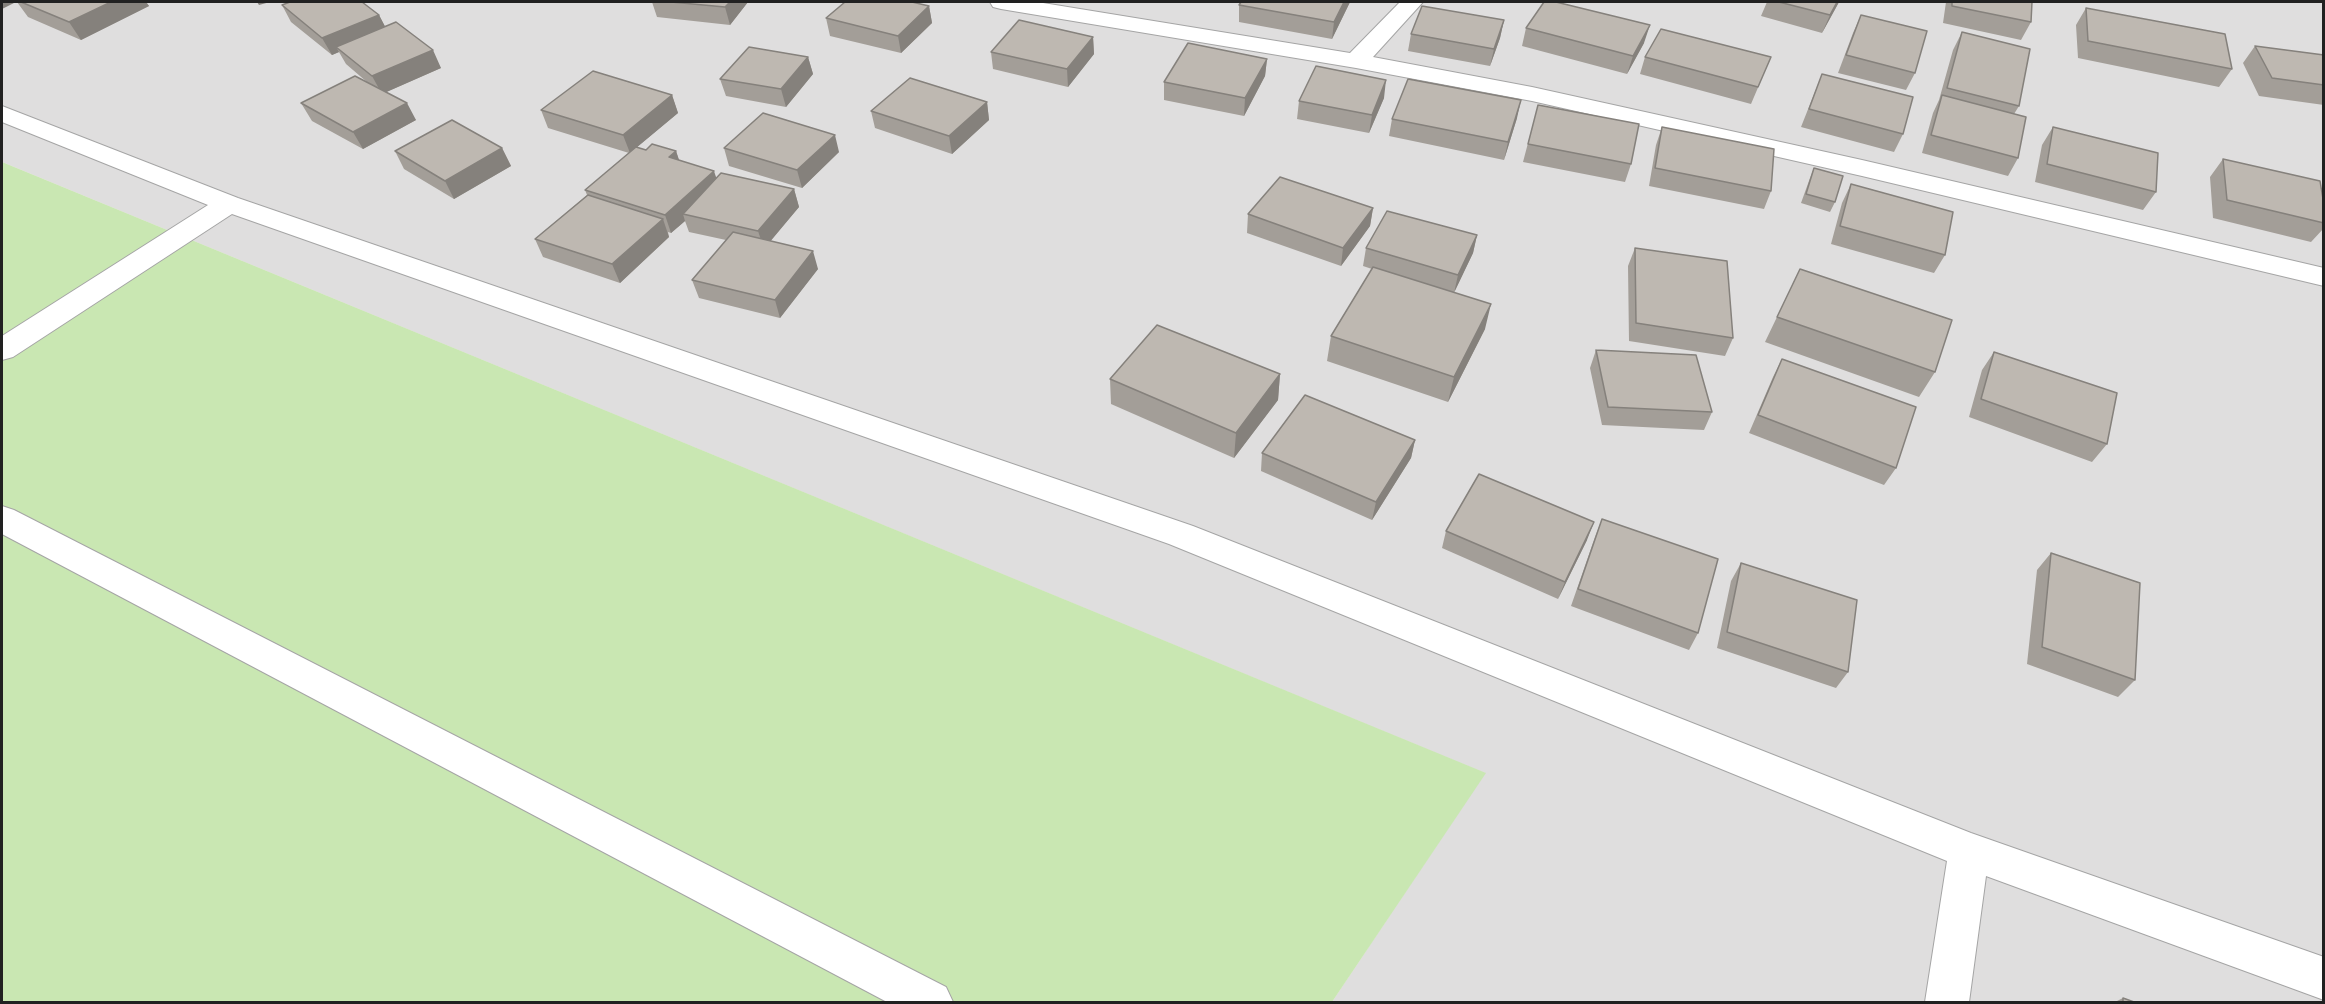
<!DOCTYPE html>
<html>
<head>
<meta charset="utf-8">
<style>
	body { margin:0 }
	#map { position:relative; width:2325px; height:1004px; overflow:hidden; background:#f1eee8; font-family:Mulish,sans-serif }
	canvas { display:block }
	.frame { position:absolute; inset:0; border:3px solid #212121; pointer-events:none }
</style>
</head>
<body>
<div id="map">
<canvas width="2325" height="1004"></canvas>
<div class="frame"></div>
</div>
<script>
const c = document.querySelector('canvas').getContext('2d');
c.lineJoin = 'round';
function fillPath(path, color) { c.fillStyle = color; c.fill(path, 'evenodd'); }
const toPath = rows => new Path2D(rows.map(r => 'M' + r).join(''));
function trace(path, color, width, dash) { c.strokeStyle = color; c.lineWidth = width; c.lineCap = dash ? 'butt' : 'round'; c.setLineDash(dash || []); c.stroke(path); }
fillPath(toPath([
	[2,2,2323,2,2323,1002,1332,1002,1485,773,2,162]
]), '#dfdede');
fillPath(toPath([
	[2,162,1486,773,1332,1002,2,1002]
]), '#c9e7b2');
const minor = toPath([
	[990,2,1037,2,1350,53,1400,2,1423,2,1373,57,1532,87,1862,160,2324,268,2324,286,1862,176,1532,101,1356,68,1001,9,993,7,990,2],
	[2,106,238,198,1193,526,1971,833,2324,957,2324,1000,1986,876,1969,1002,1925,1002,1947,861,1169,544,232,214,13,357,2,360,2,336,208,205,2,122,2,106],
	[2,506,14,510,946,987,953,1002,887,1002,2,534,2,506]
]);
trace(minor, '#a5a5a5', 2);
fillPath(minor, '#fff');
fillPath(toPath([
	[17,2,146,2,149,6,81,40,28,17],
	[652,2,748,2,730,25,657,17],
	[1241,2,1350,2,1332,39,1239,22,1239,5],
	[1767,2,1839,2,1822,33,1761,16],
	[1946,2,2032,2,2031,22,2021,40,1943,23],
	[282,5,379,15,385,27,441,68,386,92,416,120,363,149,312,121,301,103,367,82,346,64,339,52,332,55,291,22],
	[929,6,932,23,901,53,830,36,826,18],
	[2086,8,2232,69,2219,87,2078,58,2076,25],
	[1861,15,1915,73,1906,90,1838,73,1853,33],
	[1504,20,1500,38,1490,66,1408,51,1411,34],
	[1526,28,1644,43,1627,74,1522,46],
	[1962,32,2019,106,2014,114,2018,158,2008,176,1922,153,1933,113,1939,100,1953,50],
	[1093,37,1094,54,1068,87,993,69,991,52],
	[2255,46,2324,55,2324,105,2259,96,2243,63],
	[808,57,813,74,786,107,726,96,720,79],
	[1645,57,1771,57,1751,104,1640,74],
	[1267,59,1265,76,1244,116,1164,100,1164,82],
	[1822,74,1903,134,1894,152,1801,127],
	[672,95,678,113,637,147,646,150,676,151,679,160,716,177,794,189,799,207,770,241,818,269,780,318,699,298,692,280,726,240,689,232,685,221,671,233,668,232,669,237,620,283,543,257,535,239,587,195,585,190,629,153,548,128,541,110],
	[1384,98,1369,133,1297,119,1299,101],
	[987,102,989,120,952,154,875,128,871,111],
	[1538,105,1631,164,1625,182,1523,162],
	[1517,118,1504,160,1389,136,1392,119],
	[1662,127,1771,191,1764,209,1649,186,1656,145],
	[2053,127,2156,192,2143,210,2035,182,2042,145],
	[502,148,511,166,454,199,404,169,395,151],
	[724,148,839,152,802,188,729,166],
	[2223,159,2324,205,2324,228,2311,242,2213,218,2210,177],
	[1814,168,1835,202,1830,212,1801,203,1810,178],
	[1851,184,1945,255,1934,273,1831,244,1842,203],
	[1373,208,1370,226,1341,266,1247,233,1248,214],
	[1477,235,1473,253,1454,292,1485,329,1448,402,1327,361,1331,336,1372,269,1363,266,1366,248],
	[1635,248,1733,338,1725,356,1629,341,1628,266],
	[1800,269,1935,372,1919,397,1765,342],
	[1596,350,1712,412,1704,430,1602,425,1590,368],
	[1994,352,2107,444,2092,462,1969,417,1982,370],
	[1782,359,1896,468,1884,485,1749,433,1773,377],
	[1280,374,1278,400,1234,458,1111,404,1110,379],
	[1415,440,1411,458,1372,520,1261,471,1262,453],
	[1602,519,1698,633,1689,650,1571,606,1595,537],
	[1446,531,1587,540,1558,599,1442,548],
	[2051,553,2135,680,2118,697,2027,664,2037,570],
	[1741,563,1848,672,1836,688,1717,648,1731,581],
	[2123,998,2134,1002,2115,1002]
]), '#a39e98');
fillPath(toPath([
	[2,2,14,2,14,3,2,9],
	[111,2,146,2,149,6,81,40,69,22],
	[257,2,270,2,259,5],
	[730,2,748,2,730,25,725,7],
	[1344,2,1350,2,1332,39,1334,22],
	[1837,2,1839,2,1822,33,1830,15],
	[929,6,932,23,901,53,898,36],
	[379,15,388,32,336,47,339,52,332,55,322,38],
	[1504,20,1500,38,1490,66,1494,49],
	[1650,25,1644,43,1627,74,1633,56],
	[1093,37,1094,54,1068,87,1067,69],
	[433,50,441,68,382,94,372,76],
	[808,57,813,74,786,107,781,89],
	[1267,59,1265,76,1244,116,1245,98],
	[1386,80,1384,98,1369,133,1372,115],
	[672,95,678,113,630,153,623,135],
	[1521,100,1517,118,1504,160,1508,142],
	[987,102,989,120,952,154,949,136],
	[407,103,416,120,363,149,353,132],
	[835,135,839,152,802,188,797,170],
	[502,148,511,166,454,199,445,181],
	[676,151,682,169,669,157],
	[714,171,720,189,683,214,685,221,671,233,665,215],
	[794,189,799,207,764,249,758,231],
	[1373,208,1370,226,1341,266,1343,248],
	[663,219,669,237,620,283,612,264],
	[1477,235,1473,253,1454,293,1458,275],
	[813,251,818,269,780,318,775,300],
	[1491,304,1485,329,1448,402,1454,377],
	[1280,374,1278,400,1234,458,1236,433],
	[1415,440,1411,458,1372,520,1376,502],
	[1594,522,1587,540,1558,599,1565,582]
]), '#85817c');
const building = toPath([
	[21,2,111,2,69,22,21,2],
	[290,2,362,2,379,15,322,38,282,5,290,2],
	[671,2,730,2,725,7,671,2],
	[845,2,912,2,929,6,898,36,826,18,845,2],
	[1241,2,1344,2,1334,22,1239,5,1241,2],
	[1544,2,1556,2,1650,25,1633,56,1526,28,1544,2],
	[1779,2,1837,2,1830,15,1779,2],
	[1952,2,2032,2,2031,22,1952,6,1952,2],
	[1422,6,1504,20,1494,49,1411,34,1422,6],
	[2086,8,2225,34,2232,69,2088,41,2086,8],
	[1861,15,1927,31,1915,73,1846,55,1861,15],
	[1019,20,1093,37,1067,69,991,52,1019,20],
	[396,22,433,50,372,76,336,47,396,22],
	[1661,29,1771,57,1758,87,1645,57,1661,29],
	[1962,32,2030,49,2019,106,1947,88,1962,32],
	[1188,43,1267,59,1245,98,1164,82,1188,43],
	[2255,46,2324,55,2324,85,2272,78,2255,46],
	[749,47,808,57,781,89,720,79,749,47],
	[1316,66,1386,80,1372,115,1299,101,1316,66],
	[593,71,672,95,623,135,541,110,593,71],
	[1822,74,1913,97,1903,134,1809,109,1822,74],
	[355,76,407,103,353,132,301,103,355,76],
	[910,78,987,102,949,136,871,111,910,78],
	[1408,79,1521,100,1508,142,1392,119,1408,79],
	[1942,95,2026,117,2018,158,1931,135,1942,95],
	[1538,105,1639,124,1631,164,1528,144,1538,105],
	[763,113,835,135,797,170,724,148,763,113],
	[452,120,502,148,445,181,395,151,452,120],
	[1662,127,1774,149,1771,191,1655,168,1662,127],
	[2053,127,2158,153,2156,192,2047,164,2053,127],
	[652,144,676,151,669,157,714,171,665,215,585,190,636,147,646,150,652,144],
	[2223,159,2320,181,2324,205,2324,223,2227,200,2223,159],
	[1814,168,1843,176,1835,202,1806,194,1814,168],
	[721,173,794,189,758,231,683,214,721,173],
	[1280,177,1373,208,1343,248,1248,214,1280,177],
	[1851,184,1953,212,1945,255,1840,226,1851,184],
	[588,195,663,219,612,264,535,239,588,195],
	[1387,211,1477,235,1458,275,1366,248,1387,211],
	[733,232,813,251,775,300,692,280,733,232],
	[1635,248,1727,261,1733,338,1636,323,1635,248],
	[1373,267,1491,304,1454,377,1331,336,1373,267],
	[1800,269,1952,320,1935,372,1777,317,1800,269],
	[1157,325,1280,374,1236,433,1110,379,1157,325],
	[1596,350,1696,355,1712,412,1608,407,1596,350],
	[1994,352,2117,393,2107,444,1981,399,1994,352],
	[1782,359,1916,407,1896,468,1758,415,1782,359],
	[1305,395,1415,440,1376,502,1262,453,1305,395],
	[1479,474,1594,522,1565,582,1446,531,1479,474],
	[1602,519,1718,559,1698,633,1578,589,1602,519],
	[2051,553,2140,583,2135,680,2042,647,2051,553],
	[1741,563,1857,600,1848,672,1727,632,1741,563],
	[2123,998,2134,1002,2123,1002,2123,998]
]);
fillPath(building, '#beb8b1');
trace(building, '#85817c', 1.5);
</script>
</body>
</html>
